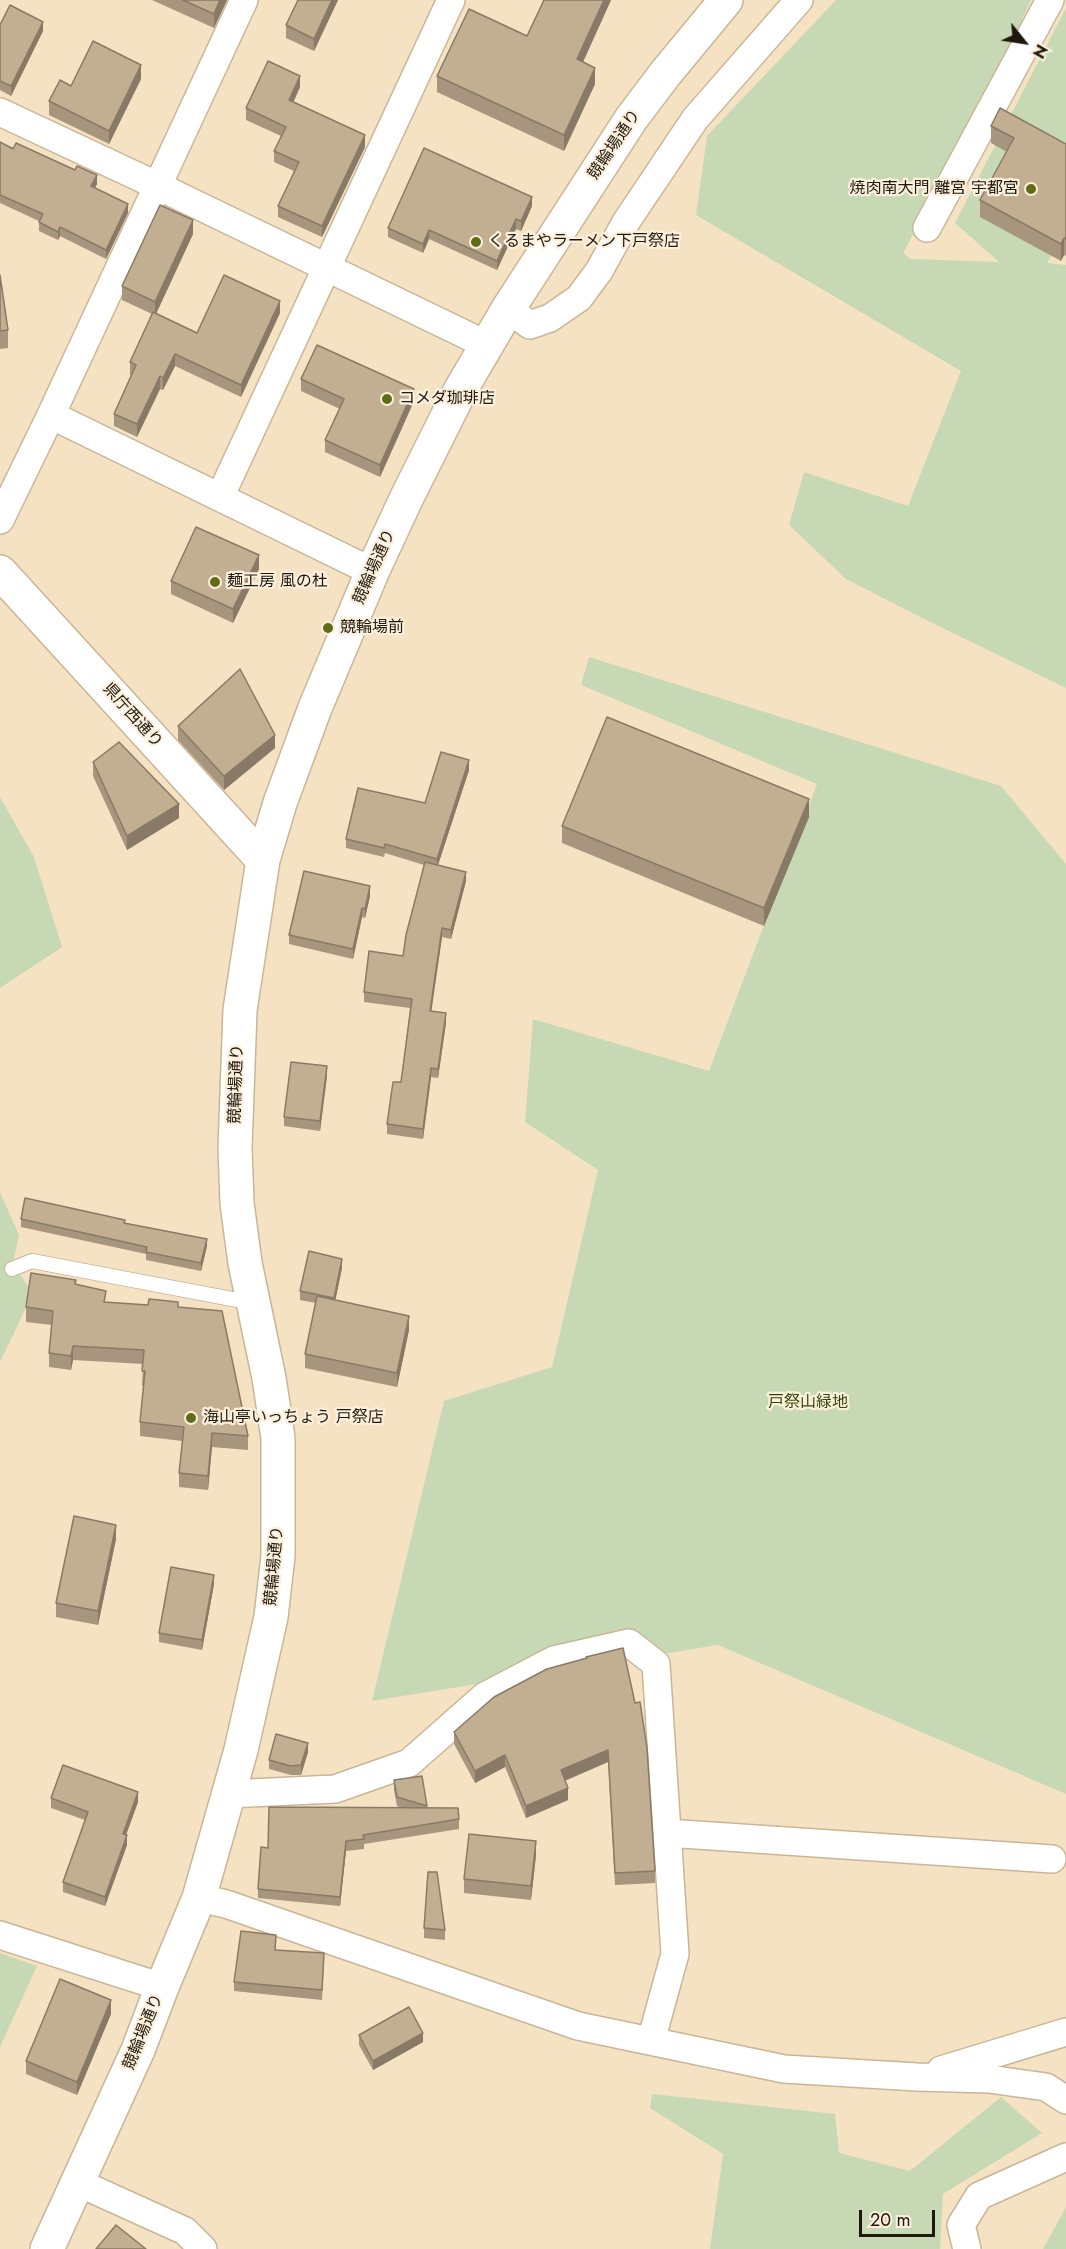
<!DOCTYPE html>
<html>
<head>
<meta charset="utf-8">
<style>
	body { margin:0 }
	#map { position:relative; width:1066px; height:2249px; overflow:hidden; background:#f5e2c2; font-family:Jost,sans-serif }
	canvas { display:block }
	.north { position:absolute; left:994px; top:12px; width:60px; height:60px; -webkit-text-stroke:4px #fcf0dd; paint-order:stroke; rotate:120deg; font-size:16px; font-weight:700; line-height:24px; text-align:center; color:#1f180c }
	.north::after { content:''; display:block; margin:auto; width:21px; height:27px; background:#1f180c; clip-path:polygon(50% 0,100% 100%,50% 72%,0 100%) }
	.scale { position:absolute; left:859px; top:2210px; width:76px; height:27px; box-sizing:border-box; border:3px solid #1f180c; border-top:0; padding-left:8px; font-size:18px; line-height:21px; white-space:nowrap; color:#1f180c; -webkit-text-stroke:4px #fcf0dd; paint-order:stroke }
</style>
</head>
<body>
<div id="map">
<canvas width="1066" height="2249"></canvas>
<div class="north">N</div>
<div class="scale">20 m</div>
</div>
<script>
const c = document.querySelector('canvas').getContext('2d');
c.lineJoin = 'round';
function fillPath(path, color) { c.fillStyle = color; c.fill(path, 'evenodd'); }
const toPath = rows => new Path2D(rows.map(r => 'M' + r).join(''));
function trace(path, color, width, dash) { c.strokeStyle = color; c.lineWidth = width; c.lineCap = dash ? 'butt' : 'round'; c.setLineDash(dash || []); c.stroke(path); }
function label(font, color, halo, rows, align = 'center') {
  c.font = font + ' Jost,"Noto Sans JP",sans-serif'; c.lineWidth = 4.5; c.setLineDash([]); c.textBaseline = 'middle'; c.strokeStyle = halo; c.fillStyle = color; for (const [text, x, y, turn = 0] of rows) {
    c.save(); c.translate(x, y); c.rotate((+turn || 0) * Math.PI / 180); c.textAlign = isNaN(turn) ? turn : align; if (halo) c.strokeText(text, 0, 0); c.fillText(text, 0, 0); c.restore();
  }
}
fillPath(toPath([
	[836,0,1031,0,995,79,903,253,911,259,999,262,955,223,1066,8,1066,228,1047,263,1066,265,1066,688,922,618,846,579,789,525,804,472,908,506,961,371,696,215,707,136],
	[589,657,1001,786,1066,864,1066,1794,718,1645,372,1701,444,1401,552,1367,598,1170,525,1122,533,1019,709,1071,817,784,581,685],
	[0,797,34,857,62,947,0,988],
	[0,1192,19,1235,13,1264,33,1293,0,1362],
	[0,1953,37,1966,0,2047],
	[652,2094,835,2114,839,2153,910,2171,1001,2097,1042,2133,943,2194,940,2249,710,2249,723,2154,650,2108],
	[1066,2207,1066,2249,1043,2249]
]), '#c7d9b4');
const service = toPath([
	[12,1269,32,1261,253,1303]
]);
const minor = toPath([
	[0,112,158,186,487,345],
	[927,228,1050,0],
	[508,309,530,325,550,318,579,298,599,271,626,222,695,119,799,0],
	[51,415,373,572],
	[220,497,451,0],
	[0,520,51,415,244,0],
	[228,1794,335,1789,409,1763,485,1696,554,1660,629,1643,656,1664,675,1954,651,2041],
	[667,1833,1052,1859],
	[199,1898,226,1904,578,2026,784,2069,917,2077,989,2079,1046,2087,1066,2100],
	[0,1935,162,1987],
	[941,2070,1066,2032],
	[79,2183,185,2231,203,2249],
	[967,2249,961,2225,979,2196,1066,2157]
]);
const tertiary = toPath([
	[0,572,263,860],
	[47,2249,138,2050,162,1987,199,1898,241,1750,271,1617,278,1556,278,1438,269,1378,245,1263,237,1203,235,1148,240,1010,263,860,280,803,315,708,373,570,407,497,461,389,508,309,631,119,665,74,726,0]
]);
trace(service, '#c9b697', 16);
trace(minor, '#c9b697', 30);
trace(tertiary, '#c9b697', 36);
trace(service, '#fff', 14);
trace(minor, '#fff', 27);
trace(tertiary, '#fff', 33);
fillPath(toPath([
	[152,0,227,0,214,28],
	[338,0,314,51,286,38,286,25],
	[544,0,611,0,583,62,595,84,564,151,437,92,437,76,527,36],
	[0,25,43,31,11,96,0,90],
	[141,79,109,144,49,115,49,101,71,86],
	[300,87,293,102,365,147,322,237,278,217,278,206,294,171,274,162,274,151,281,136,246,120,246,108],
	[991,126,1066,144,1066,256,1064,255,1061,261,980,217,980,200,1007,152,991,143],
	[0,142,97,184,95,188,128,213,106,259,60,236,58,240,39,231,39,221,0,203],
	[532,206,521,231,516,229,497,270,429,239,423,253,388,237,388,228],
	[193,234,156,314,197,333,280,313,241,397,175,366,163,390,160,389,137,437,114,426,114,414,131,375,130,375,130,362,152,314,122,300,122,286],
	[0,275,8,330,8,348,0,349],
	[301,379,414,401,380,477,325,452,325,440,340,409,301,391],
	[259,569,233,623,171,594,171,581],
	[178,726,275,748,224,790,178,740],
	[93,762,179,818,127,850,93,776],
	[469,770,438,865,466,881,451,939,442,937,431,1011,446,1023,438,1078,431,1077,423,1139,387,1134,387,1124,401,1082,410,1008,364,1002,364,992,403,956,424,865,385,853,384,857,346,848,346,839,425,803],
	[809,817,764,926,562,843,562,826],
	[370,896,365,918,362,917,353,959,289,944,289,935],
	[327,1076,320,1131,284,1126,284,1117],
	[21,1219,125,1223,207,1246,201,1271,146,1260,146,1254,21,1227],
	[342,1268,335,1300,409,1330,397,1387,305,1368,305,1354,316,1303,300,1300,300,1291],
	[76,1284,106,1302,178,1307,248,1436,248,1450,212,1447,208,1490,179,1487,179,1473,182,1441,140,1436,140,1422,144,1386,142,1386,143,1364,73,1360,71,1370,49,1367,49,1353,52,1325,26,1322,26,1307],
	[116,1539,98,1625,56,1617,56,1603],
	[214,1584,202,1650,159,1642,159,1633],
	[586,1658,655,1871,655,1883,615,1885,608,1762,565,1781,568,1800,526,1818,505,1767,475,1783,454,1744,454,1732],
	[308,1752,301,1775,291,1775,269,1769,269,1760],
	[394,1780,427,1806,427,1808,459,1819,459,1829,364,1844,364,1849,346,1851,340,1906,258,1898,258,1889,268,1848,402,1808,397,1806,394,1790],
	[51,1798,138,1802,126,1835,127,1845,105,1906,63,1892,63,1882,85,1820,51,1808],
	[536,1855,531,1900,464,1893,464,1879],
	[424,1928,445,1930,445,1940,424,1938],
	[276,1944,276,1950,324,1963,322,2000,234,1991,234,1982],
	[111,2014,77,2095,26,2074,26,2061],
	[359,2035,423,2042,373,2070,359,2045]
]), '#a7967d');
fillPath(toPath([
	[220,0,227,0,214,28,214,14],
	[332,0,338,0,314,51,314,39],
	[604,0,611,0,577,75,577,59],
	[43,22,43,31,11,96,11,86],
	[141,65,141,79,109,144,109,131],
	[595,68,595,84,564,151,564,135],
	[300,76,300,87,289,112,289,100],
	[365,135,365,147,322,237,322,226],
	[97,175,97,184,91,195,91,186],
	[532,197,532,206,521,231,521,221],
	[128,204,128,213,106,259,106,250],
	[516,219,516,229,497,270,497,261],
	[193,220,193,234,155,316,155,302],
	[60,227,60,236,58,240,58,232],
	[429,230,429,239,423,253,423,244],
	[1064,238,1064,255,1061,261,1061,244],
	[280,301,280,313,241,397,241,385],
	[175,354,175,366,163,390,163,378],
	[160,376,160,389,137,437,137,424],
	[414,389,414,401,380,477,380,465],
	[259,555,259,569,233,623,233,609],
	[275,735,275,748,224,790,224,776],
	[469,760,469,770,437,868,437,859],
	[809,799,809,817,764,926,764,908],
	[179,804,179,818,127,850,127,836],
	[466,872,466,881,451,939,451,930],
	[370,886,370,896,365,918,365,909],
	[362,908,362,917,353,959,353,949],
	[442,928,442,937,430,1021,430,1011],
	[446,1013,446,1023,438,1078,438,1069],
	[327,1066,327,1076,320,1131,320,1121],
	[431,1068,431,1077,423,1139,423,1129],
	[207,1239,207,1246,201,1271,201,1263],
	[342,1259,342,1268,334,1307,334,1298],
	[409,1316,409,1330,397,1387,397,1373],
	[73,1346,73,1360,71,1370,71,1356],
	[212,1433,212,1447,208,1490,208,1476],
	[116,1525,116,1539,98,1625,98,1611],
	[214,1575,214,1584,202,1650,202,1640],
	[308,1743,308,1752,301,1775,301,1765],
	[608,1750,608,1762,561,1782,561,1770],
	[505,1755,505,1767,475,1783,475,1771],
	[568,1788,568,1800,526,1818,526,1806],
	[138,1792,138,1802,123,1843,123,1834],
	[127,1835,127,1845,105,1906,105,1897],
	[346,1841,346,1851,340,1906,340,1897],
	[536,1841,536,1855,531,1900,531,1886],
	[111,2000,111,2014,77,2095,77,2082],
	[423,2033,423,2042,373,2070,373,2061]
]), '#887a66');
const building = toPath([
	[183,0,220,0,214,14,183,0],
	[298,0,332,0,314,39,286,25,298,0],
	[544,0,604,0,577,59,595,68,564,135,437,76,469,9,527,36,544,0],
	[10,5,43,22,11,86,0,81,0,25,10,5],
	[93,41,141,65,109,131,49,101,60,80,71,86,93,41],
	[268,61,300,76,289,100,365,135,322,226,278,206,299,162,274,151,286,127,246,108,268,61],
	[1000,108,1066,144,1066,239,1064,238,1061,244,980,200,1014,138,991,126,1000,108],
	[0,142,13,149,16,143,75,170,77,166,97,175,91,186,128,204,106,250,60,227,58,232,39,222,43,214,0,195,0,142],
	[424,148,532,197,521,221,516,219,497,261,429,230,423,244,388,228,424,148],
	[160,205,193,220,155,302,122,286,160,205],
	[0,275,8,330,0,331,0,275],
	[224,275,280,301,241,385,175,354,163,378,160,376,137,424,114,414,136,365,130,362,153,312,197,333,224,275],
	[317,345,414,389,380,465,325,440,344,399,301,379,317,345],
	[196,527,259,555,233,609,171,581,196,527],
	[240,669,275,735,224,776,178,726,240,669],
	[607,717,809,799,764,908,562,826,607,717],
	[119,742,179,804,127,836,93,762,119,742],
	[441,752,469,760,437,859,385,844,384,848,346,839,358,788,425,803,441,752],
	[425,862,466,872,451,930,442,928,430,1011,446,1013,438,1069,431,1068,423,1129,387,1124,393,1082,401,1082,412,999,364,992,369,951,403,956,406,935,425,862],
	[304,871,370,886,365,909,362,908,353,949,289,935,304,871],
	[291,1062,327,1066,320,1121,284,1117,291,1062],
	[25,1198,125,1220,124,1223,207,1239,201,1263,146,1252,147,1247,21,1219,25,1198],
	[309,1251,342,1259,334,1298,300,1291,309,1251],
	[31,1273,76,1280,75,1284,106,1291,104,1302,148,1305,149,1299,178,1302,178,1307,222,1311,248,1436,212,1433,208,1476,179,1473,184,1427,140,1422,145,1371,142,1371,144,1350,73,1346,71,1356,49,1353,53,1311,26,1307,31,1273],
	[317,1296,409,1316,397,1373,305,1354,317,1296],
	[74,1516,116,1525,98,1611,56,1603,74,1516],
	[171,1567,214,1575,202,1640,159,1633,171,1567],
	[623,1648,635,1703,640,1702,647,1748,655,1871,615,1873,608,1750,561,1770,568,1788,526,1806,505,1755,475,1771,454,1732,494,1697,547,1669,587,1658,586,1657,623,1648],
	[276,1734,308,1743,301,1765,291,1766,269,1760,276,1734],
	[63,1765,138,1792,123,1834,127,1835,105,1897,63,1882,88,1812,51,1798,63,1765],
	[422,1776,427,1806,397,1797,394,1780,422,1776],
	[269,1807,458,1808,459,1819,363,1835,364,1839,346,1841,340,1897,258,1889,261,1847,268,1848,269,1807],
	[469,1834,536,1841,531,1886,464,1879,469,1834],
	[428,1872,437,1872,445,1930,424,1928,428,1872],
	[241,1931,276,1935,275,1950,324,1953,322,1990,234,1982,241,1931],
	[60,1979,111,2000,77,2082,26,2061,60,1979],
	[409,2007,423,2033,373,2061,359,2035,409,2007],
	[116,2225,146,2249,96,2249,116,2225]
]);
fillPath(building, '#c2af91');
trace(building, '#887a66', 1.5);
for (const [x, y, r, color] of [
	[1031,189,6,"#5f6d16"],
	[476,242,6,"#5f6d16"],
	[387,399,6,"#5f6d16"],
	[215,582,6,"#5f6d16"],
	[328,628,6,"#5f6d16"],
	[191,1418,6,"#5f6d16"]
]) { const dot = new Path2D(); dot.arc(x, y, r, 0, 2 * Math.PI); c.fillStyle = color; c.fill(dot); trace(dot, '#fcf0dd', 2); }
label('16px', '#1f180c', '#fcf0dd', [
	["競輪場通り",615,145,-56],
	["競輪場通り",375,567,-66],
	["県庁西通り",132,716,48],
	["競輪場通り",237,1084,-88],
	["競輪場通り",275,1566,-85],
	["競輪場通り",144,2032,-68]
]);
label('16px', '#1f180c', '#fcf0dd', [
	["焼肉南大門 離宮 宇都宮",1019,189,"right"],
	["くるまやラーメン下戸祭店",488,242],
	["コメダ珈琲店",399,399],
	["麺工房 風の杜",227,582],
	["競輪場前",340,628],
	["海山亭いっちょう 戸祭店",203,1418]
], 'left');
label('16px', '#304807', '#fcf0dd', [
	["戸祭山緑地",808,1403]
]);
</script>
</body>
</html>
